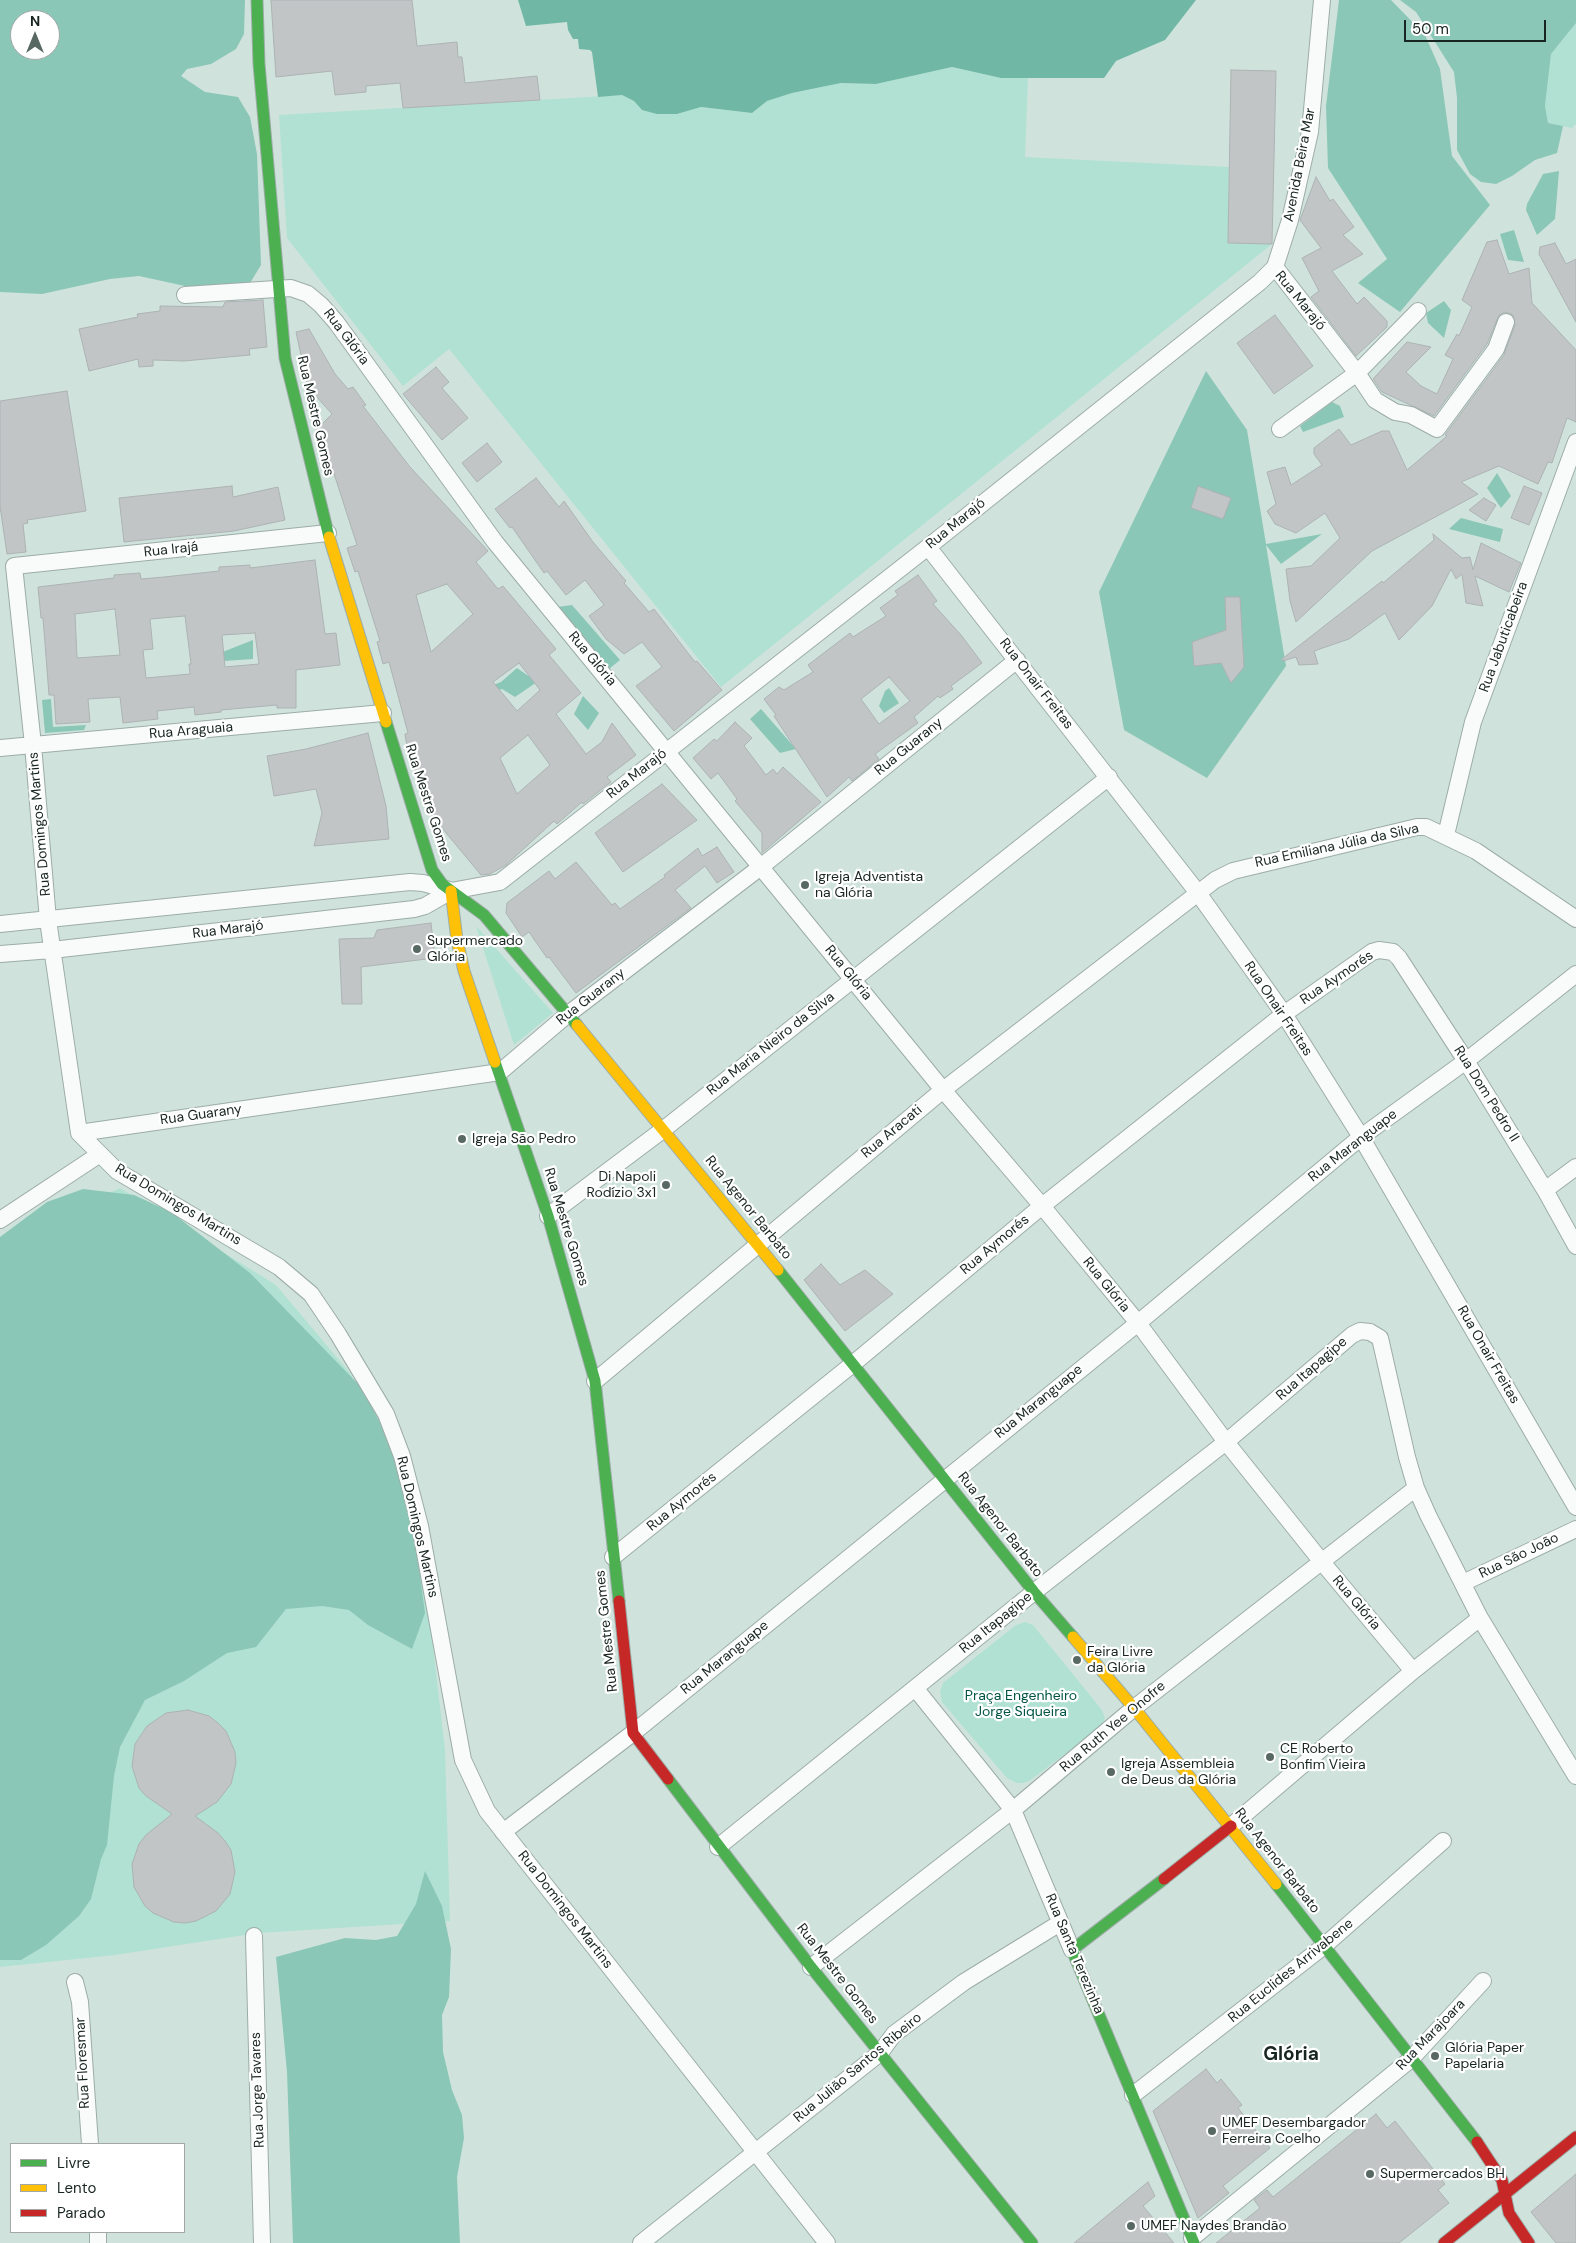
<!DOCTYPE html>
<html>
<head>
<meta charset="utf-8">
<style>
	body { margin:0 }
	#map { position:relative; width:1576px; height:2243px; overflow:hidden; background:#cfe3dc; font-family:"DM Sans",sans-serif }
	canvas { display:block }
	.legend { position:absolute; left:10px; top:2143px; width:175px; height:90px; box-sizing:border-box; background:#fff; border:1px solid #a3a8a6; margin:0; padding:6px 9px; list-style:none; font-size:15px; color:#182521 }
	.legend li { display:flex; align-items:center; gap:10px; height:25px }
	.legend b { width:25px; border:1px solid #a3a8a6 }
	.north { position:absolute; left:10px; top:10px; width:50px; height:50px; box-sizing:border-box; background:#fff; border:1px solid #a3a8a6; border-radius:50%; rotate:0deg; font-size:14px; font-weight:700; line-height:20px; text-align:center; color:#182521 }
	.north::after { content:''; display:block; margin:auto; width:18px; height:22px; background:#586862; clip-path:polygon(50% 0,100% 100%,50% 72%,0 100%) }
	.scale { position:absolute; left:1404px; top:20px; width:142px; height:22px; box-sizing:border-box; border:2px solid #182521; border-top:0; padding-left:6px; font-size:15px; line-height:18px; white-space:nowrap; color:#182521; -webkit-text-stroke:4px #fff; paint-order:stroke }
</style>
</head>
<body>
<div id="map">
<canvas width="1576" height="2243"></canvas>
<ul class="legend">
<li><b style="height:6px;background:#4caf50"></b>Livre</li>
<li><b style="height:6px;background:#ffc107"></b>Lento</li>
<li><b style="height:6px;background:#c62828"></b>Parado</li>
</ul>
<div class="north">N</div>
<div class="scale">50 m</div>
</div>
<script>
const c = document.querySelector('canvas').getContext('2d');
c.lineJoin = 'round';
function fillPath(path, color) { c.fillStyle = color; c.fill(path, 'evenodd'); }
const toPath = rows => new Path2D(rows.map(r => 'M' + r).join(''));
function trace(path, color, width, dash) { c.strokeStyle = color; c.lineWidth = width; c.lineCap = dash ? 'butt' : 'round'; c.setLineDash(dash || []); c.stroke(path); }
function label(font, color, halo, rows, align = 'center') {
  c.font = font + ' "DM Sans",sans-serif'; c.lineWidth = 4.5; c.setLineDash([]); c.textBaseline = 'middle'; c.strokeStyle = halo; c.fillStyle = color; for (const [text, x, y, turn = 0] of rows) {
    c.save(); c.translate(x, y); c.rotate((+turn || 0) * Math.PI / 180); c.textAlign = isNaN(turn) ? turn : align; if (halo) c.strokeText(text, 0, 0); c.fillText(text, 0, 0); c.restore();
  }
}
fillPath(toPath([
	[1576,23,1576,124,1572,128,1548,123,1545,106,1551,54],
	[952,67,1001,78,1028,78,1025,157,1229,167,1228,243,1272,244,721,687,449,349,403,386,287,238,279,115,622,95,634,101,642,110,677,114,701,107,752,113,767,101,792,93,841,83,876,84],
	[476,926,553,1013,514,1045],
	[120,1188,276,1285,350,1373,389,1444,422,1552,445,1750,450,1921,258,1933,115,1955,0,1967,0,1246],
	[1025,1622,1033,1625,1102,1710,1105,1718,1101,1727,1029,1781,1023,1783,1017,1783,1007,1778,942,1702,940,1692,943,1683,1016,1625]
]), '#b1e1d2');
fillPath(toPath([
	[0,0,245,0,244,34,236,49,211,64,187,69,181,76,205,92,238,97,250,117,257,154,261,265,247,288,208,291,139,276,110,279,42,294,0,292],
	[20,20,50,20,50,50,20,50],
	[1339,0,1391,0,1425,35,1440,69,1452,156,1490,205,1400,312,1358,283,1387,259,1328,168,1326,106],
	[1400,0,1576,0,1576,23,1551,54,1545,106,1548,123,1563,126,1557,153,1535,160,1512,176,1496,184,1481,182,1470,174,1457,150,1457,98,1454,72,1416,12],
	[1559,171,1555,219,1537,235,1526,210,1527,204,1543,174],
	[1514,230,1524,262,1508,260,1500,234],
	[1444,301,1451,310,1444,338,1428,323,1426,313],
	[1206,371,1247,430,1266,544,1322,534,1281,564,1266,545,1286,666,1207,778,1124,730,1099,592],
	[1332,402,1340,406,1344,417,1303,432,1300,426],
	[1497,473,1511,496,1501,508,1487,488],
	[1461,518,1503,529,1500,542,1449,529],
	[572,605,620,660,609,669,557,607],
	[253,640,253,659,224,661,220,653],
	[517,668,537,682,515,697,502,689,486,695,488,687,501,682],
	[889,688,899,703,884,713,879,706,885,691],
	[583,696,599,713,588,730,574,714],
	[51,699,53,727,86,725,84,730,45,733,42,700],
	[761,709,796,749,780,753,750,719],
	[83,1189,134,1195,171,1212,250,1273,362,1388,406,1473,425,1613,412,1649,368,1625,349,1610,322,1606,286,1609,256,1647,227,1653,184,1681,145,1700,120,1747,114,1776,107,1845,101,1859,91,1899,79,1916,46,1945,21,1960,0,1960,0,1237,47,1202],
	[425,1871,442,1906,451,1949,449,1997,442,2015,443,2052,452,2090,462,2115,464,2138,457,2177,460,2243,293,2243,287,2072,276,1957,345,1938,376,1940,397,1936,416,1904]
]), '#8bc7b6');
fillPath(toPath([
	[518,0,1196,0,1165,40,1116,61,1104,78,1001,78,952,67,876,84,841,83,792,93,767,101,752,113,701,107,677,114,657,114,642,110,634,101,622,95,598,97,592,52,590,50,579,49,578,39,573,39,568,30,567,22,526,26]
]), '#70b8a5');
const building = toPath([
	[271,0,412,0,417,46,457,42,458,57,462,57,465,83,537,76,540,100,403,108,400,83,366,86,366,92,335,95,332,71,276,77,271,0],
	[1231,70,1276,71,1272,244,1228,243,1231,70],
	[1316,177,1330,201,1333,199,1354,227,1343,235,1363,254,1332,271,1357,304,1364,297,1387,321,1387,327,1356,356,1311,297,1319,291,1302,258,1321,248,1300,220,1316,177],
	[1497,240,1509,274,1529,268,1532,303,1576,350,1576,422,1567,418,1552,463,1548,462,1538,484,1499,466,1461,482,1478,494,1372,551,1296,622,1290,601,1286,569,1311,566,1340,538,1325,513,1296,533,1275,524,1267,511,1276,504,1267,472,1285,467,1291,485,1322,465,1314,454,1314,448,1339,429,1351,445,1382,431,1389,431,1407,470,1447,436,1445,435,1504,355,1515,325,1513,315,1505,312,1499,315,1487,344,1434,416,1382,392,1373,379,1407,342,1431,347,1406,372,1421,386,1437,394,1453,359,1445,355,1457,334,1459,336,1472,307,1462,300,1487,242,1497,240],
	[1555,243,1566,264,1576,259,1576,322,1539,254,1540,247,1555,243],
	[263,300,267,347,249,349,250,355,184,361,153,360,153,366,139,367,138,359,89,371,79,329,138,317,137,314,160,311,160,306,223,307,225,302,263,300],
	[1275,315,1313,366,1274,394,1237,343,1275,315],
	[309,329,335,374,348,389,353,387,366,405,363,406,410,467,488,551,476,562,498,589,503,586,556,649,549,655,581,693,556,714,586,754,602,742,612,723,636,755,607,777,611,782,583,804,582,802,557,824,554,821,506,865,490,874,481,875,437,822,434,823,417,775,406,741,405,734,408,733,389,662,383,664,377,642,380,641,358,571,355,572,347,548,357,545,328,455,324,457,316,430,332,414,308,387,296,332,309,329],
	[447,584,473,614,431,652,416,595,447,584],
	[519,663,540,690,517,711,493,682,519,663],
	[528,735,550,765,517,794,500,758,528,735],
	[436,367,449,382,442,388,468,418,442,440,403,394,436,367],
	[67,391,86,511,27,520,28,523,23,524,26,552,7,554,0,506,0,401,67,391],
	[487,443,502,462,477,482,462,463,487,443],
	[536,478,559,507,564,501,593,542,626,581,624,583,649,612,654,609,695,662,697,661,722,690,674,731,636,686,662,667,642,642,624,654,606,639,589,616,604,605,585,580,566,595,547,571,544,573,512,527,510,528,495,509,536,478],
	[232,486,233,497,278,487,285,520,234,531,124,542,119,498,232,486],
	[1198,486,1231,498,1223,519,1191,508,1198,486],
	[1524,486,1542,493,1529,525,1511,518,1524,486],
	[1484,498,1496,505,1486,521,1469,510,1484,498],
	[1433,534,1462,558,1470,557,1473,570,1481,543,1521,563,1509,592,1475,576,1483,606,1466,603,1462,574,1456,579,1451,569,1432,606,1399,640,1385,613,1349,639,1314,651,1318,664,1299,665,1296,657,1283,661,1282,659,1382,581,1383,583,1434,540,1433,534],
	[315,560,325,634,336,633,340,665,296,670,296,708,277,708,277,705,221,710,221,712,195,715,194,707,157,711,158,719,123,723,120,697,88,699,90,722,56,724,54,695,49,695,43,618,41,618,38,587,114,578,114,575,140,573,141,579,164,577,219,571,219,567,250,565,250,568,315,560],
	[115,609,120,655,77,658,75,614,115,609],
	[185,616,191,664,189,664,190,674,146,678,143,650,153,649,150,619,185,616],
	[255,633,259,664,225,667,222,635,255,633],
	[918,575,937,601,933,604,961,635,982,663,951,686,953,689,940,698,938,696,914,717,918,723,875,754,879,759,852,781,849,777,827,797,774,716,776,715,764,699,779,687,784,690,813,672,808,665,850,633,853,637,886,616,880,608,898,595,895,591,918,575],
	[889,677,910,701,879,724,861,699,889,677],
	[1225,597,1240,597,1244,667,1231,683,1221,663,1194,666,1192,642,1226,630,1225,597],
	[735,722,752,738,744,746,766,775,773,769,777,774,783,767,821,802,762,853,762,833,735,801,737,799,718,773,711,779,693,758,714,739,717,741,735,722],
	[368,733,386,806,389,839,314,846,322,813,316,789,274,796,267,756,306,749,368,733],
	[662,784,697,820,623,872,595,833,662,784],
	[717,847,734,872,717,883,705,866,675,890,691,908,576,993,549,957,547,958,529,932,522,937,506,913,507,903,549,871,555,879,576,862,612,905,615,903,620,909,665,877,664,875,698,848,702,856,717,847],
	[431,923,435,958,361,967,362,1004,342,1004,339,939,374,938,377,930,431,923],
	[821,1264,840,1285,865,1270,893,1294,845,1331,804,1280,821,1264],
	[188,1710,209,1716,218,1723,226,1731,235,1752,236,1763,231,1784,217,1802,195,1816,218,1833,225,1841,231,1850,235,1872,230,1894,216,1911,196,1921,185,1923,174,1922,153,1913,145,1906,134,1887,132,1864,139,1844,146,1835,172,1814,146,1796,139,1788,132,1766,135,1744,147,1726,166,1713,188,1710],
	[1206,2069,1217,2083,1221,2079,1242,2105,1238,2108,1270,2148,1223,2186,1229,2193,1198,2218,1153,2111,1206,2069],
	[1376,2114,1387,2128,1395,2121,1445,2184,1438,2190,1449,2203,1399,2243,1216,2243,1260,2208,1254,2200,1267,2190,1273,2197,1376,2114],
	[1576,2174,1576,2243,1556,2243,1531,2212,1576,2174],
	[1148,2182,1155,2196,1143,2206,1174,2243,1074,2243,1148,2182]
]);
fillPath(building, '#c1c5c6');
trace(building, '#adb2b3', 1);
const street = toPath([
	[1275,267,1357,373,1375,400,1395,412,1411,415,1437,429,1496,349,1506,322],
	[185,295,291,288,308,294,321,305,336,322,495,542,943,1090,1042,1206,1138,1323,1226,1442,1322,1562,1413,1671],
	[1280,429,1357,373,1418,311],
	[328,533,14,566,33,745,48,920,79,1133,117,1171,279,1267,311,1294,338,1334,386,1414,402,1456,420,1526,463,1760,487,1811,827,2243],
	[928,547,1198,893,1284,1014,1361,1137,1576,1507],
	[0,748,383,713],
	[1446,835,1473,722,1576,442],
	[0,924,410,882,423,883,449,890],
	[0,954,52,950,414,909,425,906,451,891,500,882,928,547,1260,282,1275,267,1290,220,1310,132,1322,0],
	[79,1133,500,1072,567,1015,762,866,1017,660],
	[1545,1190,1576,1167],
	[548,1216,664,1129,1109,777],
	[0,1220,100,1154],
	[595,1381,943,1090,1215,880,1233,871,1417,827,1426,827,1476,851,1576,919],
	[613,1557,854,1363,1042,1206,1284,1014,1372,952,1379,950,1393,952,1399,958,1466,1061,1545,1190,1576,1246],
	[1463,1583,1576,1529],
	[915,1688,1013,1810,1072,1950],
	[1231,1826,1413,1671,1480,1618],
	[503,1832,633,1733,1138,1323,1361,1137,1466,1061,1576,974],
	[718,1847,1034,1592,1226,1442,1352,1335,1360,1331,1370,1332,1380,1338,1407,1457,1416,1488,1428,1515,1480,1618,1576,1776],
	[254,1936,262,2243],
	[811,1967,1013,1810,1134,1708,1416,1488],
	[75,1982,80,2002,90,2144],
	[1133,2095,1324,1946,1443,1841],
	[98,2232,98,2243],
	[1192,2238,1411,2059,1483,1981],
	[641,2243,880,2053,894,2034,964,1982,1060,1923]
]);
const fast = toPath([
	[257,0,259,64,285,358,329,537],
	[386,722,432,870,442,884,484,915,577,1025],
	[495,1062,548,1216,595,1381,619,1601],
	[778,1270,1034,1592,1073,1637],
	[668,1779,811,1967,1032,2243],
	[1164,1879,1072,1950,1194,2243],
	[1276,1884,1477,2142]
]);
const slow = toPath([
	[329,537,386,722],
	[451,891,457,940,464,971,495,1062],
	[577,1025,778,1270],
	[1073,1637,1134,1708,1276,1884]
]);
const jam = toPath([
	[619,1601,633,1733,668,1779],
	[1164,1879,1231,1826],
	[1477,2142,1502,2180,1509,2213,1529,2243],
	[1444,2243,1576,2137]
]);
trace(street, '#9daca7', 18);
trace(fast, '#9daca7', 13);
trace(slow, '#9daca7', 13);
trace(jam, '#9daca7', 13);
trace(street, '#f8fbfa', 16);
trace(fast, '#4caf50', 11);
trace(slow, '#ffc107', 11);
trace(jam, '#c62828', 11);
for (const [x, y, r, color] of [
	[805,885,5,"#586862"],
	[417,949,5,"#586862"],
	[462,1139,5,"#586862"],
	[666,1185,5,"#586862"],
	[1077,1660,5,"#586862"],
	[1270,1757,5,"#586862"],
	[1111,1772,5,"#586862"],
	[1435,2056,5,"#586862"],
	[1212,2131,5,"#586862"],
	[1370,2174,5,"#586862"],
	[1131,2226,5,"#586862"]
]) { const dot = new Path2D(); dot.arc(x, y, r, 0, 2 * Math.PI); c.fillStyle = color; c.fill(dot); trace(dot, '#fff', 2); }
label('14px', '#182521', '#fff', [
	["Avenida Beira Mar",1300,165,-79],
	["Rua Marajó",1300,301,51],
	["Rua Glória",346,337,53],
	["Rua Mestre Gomes",315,416,77],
	["Rua Marajó",956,524,-39],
	["Rua Irajá",171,550,-6],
	["Rua Jabuticabeira",1504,637,-70],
	["Rua Glória",592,659,50],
	["Rua Onair Freitas",1036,684,52],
	["Rua Araguaia",191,731,-5],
	["Rua Guarany",909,747,-39],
	["Rua Marajó",637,774,-38],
	["Rua Mestre Gomes",428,803,72],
	["Rua Domingos Martins",40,824,-95],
	["Rua Emiliana Júlia da Silva",1337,846,-12],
	["Rua Marajó",228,930,-7],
	["Rua Glória",848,973,51],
	["Rua Aymorés",1337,978,-34],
	["Rua Guarany",591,997,-38],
	["Rua Onair Freitas",1278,1009,56],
	["Rua Maria Nieiro da Silva",771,1044,-38],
	["Rua Dom Pedro II",1486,1094,58],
	["Rua Guarany",201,1115,-8],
	["Rua Aracati",892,1132,-40],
	["Rua Maranguape",1353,1146,-38],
	["Rua Domingos Martins",178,1205,31],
	["Rua Agenor Barbato",748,1208,51],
	["Rua Mestre Gomes",566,1227,73],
	["Rua Aymorés",995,1245,-40],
	["Rua Glória",1106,1285,51],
	["Rua Onair Freitas",1488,1355,60],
	["Rua Itapagipe",1312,1369,-41],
	["Rua Maranguape",1039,1402,-39],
	["Rua Aymorés",682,1502,-39],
	["Rua Agenor Barbato",1000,1525,52],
	["Rua Domingos Martins",417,1527,77],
	["Rua São João",1519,1556,-26],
	["Rua Glória",1356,1603,50],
	["Rua Itapagipe",996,1623,-39],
	["Rua Mestre Gomes",607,1631,-96],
	["Rua Maranguape",725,1658,-39],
	["Rua Ruth Yee Onofre",1113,1727,-40],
	["Rua Agenor Barbato",1277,1861,52],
	["Rua Domingos Martins",565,1910,52],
	["Rua Santa Terezinha",1074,1954,67],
	["Rua Euclides Arrivabene",1291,1971,-39],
	["Rua Mestre Gomes",837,1974,52],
	["Rua Marajoara",1431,2035,-46],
	["Rua Floresmar",83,2063,-93],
	["Rua Julião Santos Ribeiro",858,2068,-40],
	["Rua Jorge Tavares",258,2090,-92]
]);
label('14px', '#182521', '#fff', [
	["Igreja Adventista",815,877],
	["na Glória",815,893],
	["Supermercado",427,941],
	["Glória",427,957],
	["Igreja São Pedro",472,1139],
	["Di Napoli",656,1177,"right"],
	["Rodízio 3x1",656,1193,"right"],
	["Feira Livre",1087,1652],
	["da Glória",1087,1668],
	["CE Roberto",1280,1749],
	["Bonfim Vieira",1280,1765],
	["Igreja Assembleia",1121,1764],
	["de Deus da Glória",1121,1780],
	["Glória Paper",1445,2048],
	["Papelaria",1445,2064],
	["UMEF Desembargador",1222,2123],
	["Ferreira Coelho",1222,2139],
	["Supermercados BH",1380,2174],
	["UMEF Naydes Brandão",1141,2226]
], 'left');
label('14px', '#015443', '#fff', [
	["Praça Engenheiro",1021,1696],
	["Jorge Siqueira",1021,1712]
]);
label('bold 19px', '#182521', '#fff', [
	["Glória",1291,2055]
]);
</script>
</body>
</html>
